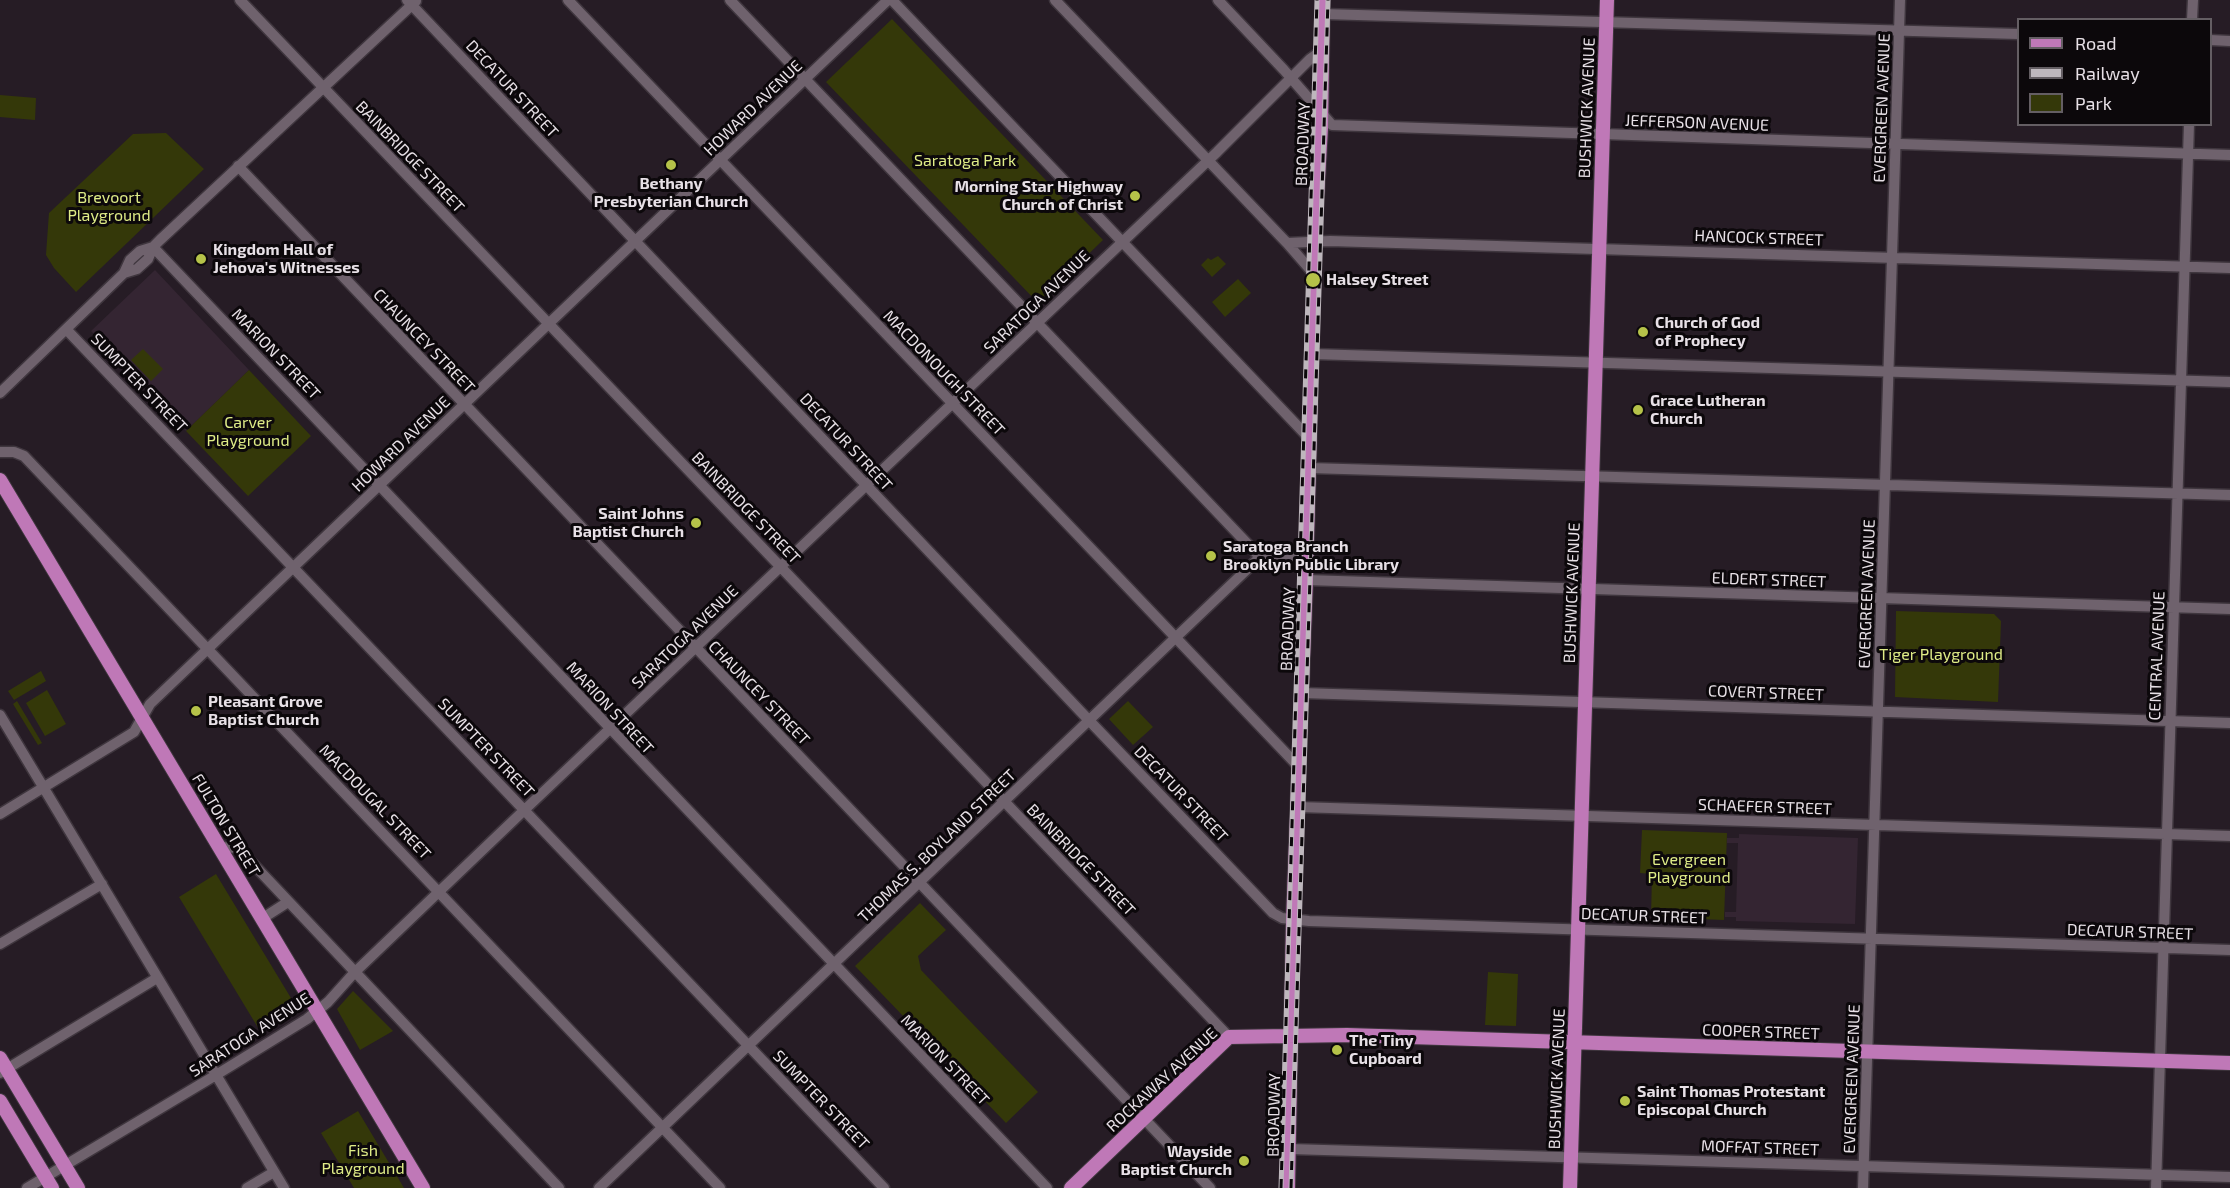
<!DOCTYPE html>
<html>
<head>
<meta charset="utf-8">
<style>
	body { margin:0 }
	#map { position:relative; width:2230px; height:1188px; overflow:hidden; background:#261c25; font-family:"Exo 2",sans-serif }
	canvas { display:block }
	.legend { position:absolute; left:2017px; top:18px; width:195px; height:108px; box-sizing:border-box; background:#0c080b; border:2px solid #645e63; margin:0; padding:8px 10px; list-style:none; font-size:18px; color:#e7e0e6 }
	.legend li { display:flex; align-items:center; gap:12px; height:30px }
	.legend b { width:30px; border:2px solid #645e63 }
</style>
</head>
<body>
<div id="map">
<canvas width="2230" height="1188"></canvas>
<ul class="legend">
<li><b style="height:8px;background:#bf78b7"></b>Road</li>
<li><b style="height:8px;background:#beb7bd"></b>Railway</li>
<li><b style="height:16px;background:#343809"></b>Park</li>
</ul>
</div>
<script>
const c = document.querySelector('canvas').getContext('2d');
c.lineJoin = 'round';
function fillPath(path, color) { c.fillStyle = color; c.fill(path, 'evenodd'); }
const toPath = rows => new Path2D(rows.map(r => 'M' + r).join(''));
function trace(path, color, width, dash) { c.strokeStyle = color; c.lineWidth = width; c.lineCap = dash ? 'butt' : 'round'; c.setLineDash(dash || []); c.stroke(path); }
function label(font, color, halo, rows, align = 'center') {
  c.font = font + ' "Exo 2",sans-serif'; c.lineWidth = 6; c.setLineDash([]); c.textBaseline = 'middle'; c.strokeStyle = halo; c.fillStyle = color; for (const [text, x, y, turn = 0] of rows) {
    c.save(); c.translate(x, y); c.rotate((+turn || 0) * Math.PI / 180); c.textAlign = isNaN(turn) ? turn : align; if (halo) c.strokeText(text, 0, 0); c.fillText(text, 0, 0); c.restore();
  }
}
fillPath(toPath([
	[155,270,249,370,186,431,91,331],
	[1739,834,1858,838,1855,924,1736,921,1736,917,1725,917,1725,912,1736,912,1738,843,1727,843,1727,838,1739,838]
]), '#342532');
fillPath(toPath([
	[892,19,1103,240,1038,303,826,82],
	[0,95,36,98,35,120,0,117],
	[166,133,204,169,76,292,54,268,46,255,49,213,133,134],
	[1218,256,1226,264,1212,277,1201,265,1208,258,1211,260],
	[1238,279,1251,293,1225,317,1212,302],
	[143,349,163,369,151,381,131,360],
	[249,370,311,436,248,496,186,431],
	[1896,611,1994,614,2001,621,1998,702,1895,697],
	[41,671,46,681,14,700,8,691],
	[47,690,66,724,45,736,26,703],
	[17,701,42,743,38,745,13,704],
	[1128,701,1153,727,1133,745,1109,719],
	[1642,830,1727,833,1724,920,1651,917,1652,874,1640,873],
	[216,874,297,1008,260,1031,179,897],
	[920,903,946,930,918,956,921,970,1038,1092,1006,1123,855,966],
	[1488,972,1518,974,1516,1026,1485,1025],
	[353,991,393,1031,360,1050,337,1009],
	[358,1111,404,1188,354,1188,321,1133]
]), '#343809');
const minor = toPath([
	[240,0,1229,1037],
	[407,0,1082,713,1273,913,1282,918,1309,921,2230,950],
	[568,0,1299,767],
	[730,0,1260,557],
	[892,0,1309,438],
	[1055,0,1287,243,1314,274],
	[1218,0,1284,70,1332,125,2230,155],
	[1323,14,2018,34],
	[2192,20,2193,0],
	[2210,40,2230,41],
	[238,166,1210,1188],
	[1287,243,1330,241,2230,268],
	[153,247,1047,1188],
	[124,273,137,269,148,259,153,247,160,240,416,1],
	[66,329,884,1188],
	[1312,354,2230,382],
	[0,393,124,273,130,260,140,251,153,247],
	[0,452,14,452,24,456,720,1188],
	[1309,468,2230,495],
	[1306,580,2230,609],
	[1302,693,2230,723],
	[0,715,284,1188],
	[1298,807,2230,836],
	[0,814,134,732,150,704,888,0],
	[219,847,238,848,559,1188],
	[263,918,288,902],
	[0,944,102,884],
	[0,1073,157,978],
	[1290,1149,2230,1177],
	[27,1188,216,1075,307,1019,328,1002,354,973,517,817,1217,152,1310,59,1321,51],
	[247,1188,274,1172],
	[599,1188,1260,557,1307,556],
	[1863,1188,1900,0],
	[2156,1188,2189,124]
]);
const major = toPath([
	[0,480,423,1188],
	[0,1058,78,1188],
	[0,1101,52,1188],
	[1071,1188,1229,1037,1347,1035,2230,1063],
	[1288,1188,1293,921,1306,580,1315,231,1321,128,1323,0],
	[1570,1188,1607,0]
]);
trace(minor, '#3f363e', 13);
trace(major, '#3f363e', 16);
trace(minor, '#6f626d', 10);
trace(major, '#bf78b7', 14);
const rail = toPath([
	[1281,1188,1317,0],
	[1291,1188,1328,0]
]);
trace(rail, '#beb7bd', 5);
trace(rail, '#0c080b', 3, [9]);
for (const [x, y, r, color] of [
	[671,165,6,"#b5c249"],
	[1135,196,6,"#b5c249"],
	[201,259,6,"#b5c249"],
	[1313,280,8,"#b5c249"],
	[1643,332,6,"#b5c249"],
	[1638,410,6,"#b5c249"],
	[696,523,6,"#b5c249"],
	[1211,556,6,"#b5c249"],
	[196,711,6,"#b5c249"],
	[1337,1050,6,"#b5c249"],
	[1625,1101,6,"#b5c249"],
	[1244,1161,6,"#b5c249"]
]) { const dot = new Path2D(); dot.arc(x, y, r, 0, 2 * Math.PI); c.fillStyle = color; c.fill(dot); trace(dot, '#0c080b', 2); }
label('16px', '#e7e0e6', '#0c080b', [
	["DECATUR STREET",512,89,47],
	["HOWARD AVENUE",753,108,-44],
	["BUSHWICK AVENUE",1587,108,-88],
	["EVERGREEN AVENUE",1882,108,-88],
	["JEFFERSON AVENUE",1697,123,2],
	["BROADWAY",1303,144,-88],
	["BAINBRIDGE STREET",410,157,46],
	["HANCOCK STREET",1759,238,2],
	["SARATOGA AVENUE",1037,302,-44],
	["CHAUNCEY STREET",424,341,46],
	["MARION STREET",276,354,46],
	["MACDONOUGH STREET",944,373,46],
	["SUMPTER STREET",139,383,46],
	["DECATUR STREET",846,442,47],
	["HOWARD AVENUE",401,444,-44],
	["BAINBRIDGE STREET",746,508,46],
	["ELDERT STREET",1769,580,2],
	["BUSHWICK AVENUE",1572,593,-88],
	["EVERGREEN AVENUE",1867,594,-88],
	["BROADWAY",1288,629,-88],
	["SARATOGA AVENUE",685,637,-44],
	["CENTRAL AVENUE",2157,656,-88],
	["CHAUNCEY STREET",759,693,46],
	["COVERT STREET",1766,693,2],
	["MARION STREET",610,708,47],
	["SUMPTER STREET",486,748,46],
	["DECATUR STREET",1181,794,46],
	["MACDOUGAL STREET",375,802,46],
	["SCHAEFER STREET",1765,807,2],
	["FULTON STREET",226,825,59],
	["THOMAS S. BOYLAND STREET",937,846,-44],
	["BAINBRIDGE STREET",1081,860,46],
	["DECATUR STREET",1644,916,2],
	["DECATUR STREET",2130,932,2],
	["COOPER STREET",1761,1032,2],
	["SARATOGA AVENUE",250,1035,-33],
	["MARION STREET",945,1060,46],
	["BUSHWICK AVENUE",1557,1079,-88],
	["EVERGREEN AVENUE",1852,1079,-88],
	["ROCKAWAY AVENUE",1162,1080,-43],
	["SUMPTER STREET",821,1100,46],
	["BROADWAY",1274,1115,-89],
	["MOFFAT STREET",1760,1148,2]
]);
label('16px', '#dfec87', '#0c080b', [
	["Saratoga Park",965,161],
	["Brevoort",109,198],
	["Playground",109,216],
	["Carver",248,423],
	["Playground",248,441],
	["Tiger Playground",1941,655],
	["Evergreen",1689,860],
	["Playground",1689,878],
	["Fish",363,1151],
	["Playground",363,1169]
]);
label('bold 16px', '#e7e0e6', '#0c080b', [
	["Bethany",671,184,"center"],
	["Presbyterian Church",671,202,"center"],
	["Morning Star Highway",1123,187,"right"],
	["Church of Christ",1123,205,"right"],
	["Kingdom Hall of",213,250],
	["Jehova's Witnesses",213,268],
	["Halsey Street",1326,280],
	["Church of God",1655,323],
	["of Prophecy",1655,341],
	["Grace Lutheran",1650,401],
	["Church",1650,419],
	["Saint Johns",684,514,"right"],
	["Baptist Church",684,532,"right"],
	["Saratoga Branch",1223,547],
	["Brooklyn Public Library",1223,565],
	["Pleasant Grove",208,702],
	["Baptist Church",208,720],
	["The Tiny",1349,1041],
	["Cupboard",1349,1059],
	["Saint Thomas Protestant",1637,1092],
	["Episcopal Church",1637,1110],
	["Wayside",1232,1152,"right"],
	["Baptist Church",1232,1170,"right"]
], 'left');
</script>
</body>
</html>
